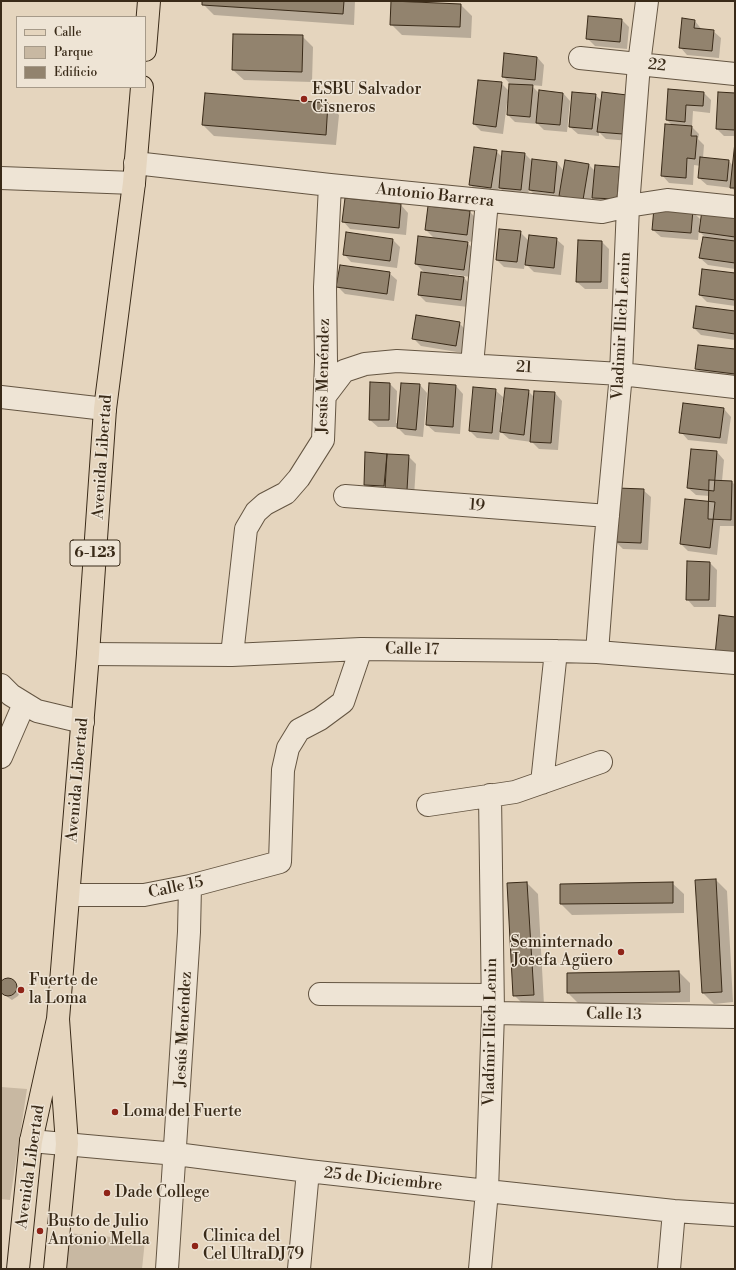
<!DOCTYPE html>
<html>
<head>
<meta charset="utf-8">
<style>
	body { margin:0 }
	#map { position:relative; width:736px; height:1270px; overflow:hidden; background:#e5d5be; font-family:"Libre Bodoni",serif }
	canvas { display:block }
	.frame { position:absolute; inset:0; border:2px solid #392a18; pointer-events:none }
	.legend { position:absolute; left:16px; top:16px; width:130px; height:72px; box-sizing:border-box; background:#eee4d5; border:1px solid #a69a89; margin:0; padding:5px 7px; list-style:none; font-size:12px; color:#392a18 }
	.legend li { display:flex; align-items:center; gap:8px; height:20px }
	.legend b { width:20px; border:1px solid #a69a89 }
</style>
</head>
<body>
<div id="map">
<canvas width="736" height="1270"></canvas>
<div class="frame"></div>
<ul class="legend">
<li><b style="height:5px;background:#e5d5be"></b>Calle</li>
<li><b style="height:11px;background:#c8b8a2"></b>Parque</li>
<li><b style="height:11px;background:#92836e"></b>Edificio</li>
</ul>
</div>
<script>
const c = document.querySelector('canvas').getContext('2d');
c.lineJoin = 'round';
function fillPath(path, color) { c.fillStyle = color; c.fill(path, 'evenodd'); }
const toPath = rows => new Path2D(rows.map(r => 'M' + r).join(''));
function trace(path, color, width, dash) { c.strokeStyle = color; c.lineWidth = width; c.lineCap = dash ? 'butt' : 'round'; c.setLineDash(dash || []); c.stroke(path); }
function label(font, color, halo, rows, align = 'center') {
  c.font = font + ' "Libre Bodoni",serif'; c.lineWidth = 3; c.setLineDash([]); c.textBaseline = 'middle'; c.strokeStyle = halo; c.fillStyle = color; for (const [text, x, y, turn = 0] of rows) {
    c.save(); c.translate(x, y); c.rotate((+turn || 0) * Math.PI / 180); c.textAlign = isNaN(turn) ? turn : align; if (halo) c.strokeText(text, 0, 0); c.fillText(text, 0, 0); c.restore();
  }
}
fillPath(toPath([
	[1,1087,27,1089,10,1200,1,1199],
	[67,1233,145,1240,142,1269,64,1269]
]), '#c8b8a2');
fillPath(toPath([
	[203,1,355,1,354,25,214,15,203,4],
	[461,5,472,16,471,38,402,35,391,24],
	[622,20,629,27,627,49,595,46,587,38],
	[695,21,702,30,713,31,721,38,719,58,687,55,680,47],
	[302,36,313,47,312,82,244,80,233,70],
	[537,57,544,65,542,86,531,85,540,94,563,93,570,101,567,132,544,130,538,124,515,122,508,115,509,103,507,103,503,134,481,131,474,124,501,83,510,92,510,84,503,76],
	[669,91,704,93,711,100,710,113,693,111,692,127,699,134,698,139,704,145,703,158,729,161,733,166,735,152,735,191,732,188,707,185,699,178,701,166,694,165,693,185,669,183,662,175,672,125,667,120],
	[735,94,735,136,724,136,717,129],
	[595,95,602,101,630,141,606,139,599,132,599,136,578,134,570,127],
	[328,104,339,115,336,145,214,136,203,125],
	[496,151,503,158,525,154,533,162,557,163,564,171,566,161,589,165,595,171,619,168,626,175,624,206,601,205,592,196,590,206,568,203,561,197,561,200,537,197,529,189,528,197,507,195,499,187,498,195,477,192,470,184],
	[401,205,408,213,406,235,350,229,343,221],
	[692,211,700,219,698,240,661,237,653,230],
	[470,212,477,219,474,242,465,241,475,250,471,277,449,274,449,276,464,278,471,285,468,307,426,302,419,295,425,273,416,264,435,239,426,230],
	[735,215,735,269,708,265,700,258,706,238,699,231],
	[520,232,529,241,556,239,564,246,561,275,534,272,525,263,524,269,504,267,497,260],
	[393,240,400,247,397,268,351,262,344,254],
	[602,242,609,249,608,289,585,289,577,282],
	[389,273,397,280,394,301,345,294,338,287],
	[735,274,735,306,707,302,700,295],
	[735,312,735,340,701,335,694,328],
	[459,323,466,330,463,353,421,346,414,339],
	[735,350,735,380,704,376,697,369],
	[390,384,397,391,396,423,398,423,420,385,427,393,423,437,405,435,397,427,378,427,370,420],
	[456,386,463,394,460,434,435,432,427,425],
	[495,390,503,397,501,412,503,413,528,391,535,398,555,393,562,401,558,450,539,449,532,442,509,439,500,431,499,440,477,438,470,431],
	[724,409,731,417,727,444,688,440,681,432],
	[717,452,724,460,722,481,732,482,735,485,735,526,720,526,717,555,688,551,681,544,709,503,710,496,696,495,688,488],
	[366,453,408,456,416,464,414,497,372,492,365,485],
	[643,490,651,497,648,550,623,549,616,542],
	[710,563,717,570,716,607,694,607,687,599],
	[716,880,727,891,733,1002,714,1004,703,993],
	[527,883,538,894,544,1005,525,1006,514,995],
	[672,883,684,894,684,913,572,915,561,904],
	[679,972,690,983,690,1002,579,1004,568,993],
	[5,980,13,981,16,984,20,992,18,996,12,1000,3,994,1,982]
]), '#0003');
const building = toPath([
	[202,1,344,1,343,14,202,5,202,1],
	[391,1,461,4,460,27,390,25,391,1],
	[588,16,622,19,620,42,586,39,588,16],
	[682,18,695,20,694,28,714,30,712,51,679,48,682,18],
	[233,34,303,35,302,72,232,70,233,34],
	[504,53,537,57,535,80,502,77,504,53],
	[478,80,502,82,496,127,473,124,478,80],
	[509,84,533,85,530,117,507,115,509,84],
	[668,89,704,92,703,106,686,105,685,122,666,120,668,89],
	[539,90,563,93,560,125,536,123,539,90],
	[572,92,596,94,592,129,569,127,572,92],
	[602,92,627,95,623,134,597,132,602,92],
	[718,92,735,93,735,130,716,129,718,92],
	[205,93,328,103,326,135,202,125,205,93],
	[665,124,692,126,691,136,697,136,695,159,687,158,686,178,661,176,665,124],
	[735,142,735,188,730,188,735,142],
	[474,147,497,150,491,188,469,185,474,147],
	[502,151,525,153,521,190,499,188,502,151],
	[700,157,729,160,727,181,698,178,700,157],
	[532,159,557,162,554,193,529,190,532,159],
	[565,160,589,164,583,200,559,196,565,160],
	[595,165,620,167,617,199,592,198,595,165],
	[345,198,401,204,399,228,342,222,345,198],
	[428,206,470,211,467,235,425,230,428,206],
	[654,208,693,210,691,233,652,230,654,208],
	[702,210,735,214,735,237,699,232,702,210],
	[499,229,521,231,517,262,496,260,499,229],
	[346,232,393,239,390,261,343,255,346,232],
	[529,235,557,238,554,268,525,265,529,235],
	[418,236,468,242,464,270,415,264,418,236],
	[703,237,735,241,735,263,699,258,703,237],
	[578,240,602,241,601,282,576,282,578,240],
	[340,265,390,272,387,294,336,287,340,265],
	[702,269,735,273,735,300,699,295,702,269],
	[421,272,464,277,461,300,418,295,421,272],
	[696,306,735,311,735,334,693,328,696,306],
	[416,315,460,322,456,346,412,339,416,315],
	[698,345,735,349,735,374,695,369,698,345],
	[370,382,390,383,389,420,369,420,370,382],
	[401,383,420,384,416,430,397,428,401,383],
	[429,383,456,385,453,427,426,425,429,383],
	[473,387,496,389,492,433,469,431,473,387],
	[505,388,529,390,524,435,500,432,505,388],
	[534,391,555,392,551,443,530,442,534,391],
	[683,403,724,408,720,438,679,433,683,403],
	[691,449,717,451,714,491,687,488,691,449],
	[365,452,387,454,384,486,364,485,365,452],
	[387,454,409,455,407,490,385,489,387,454],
	[709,480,732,481,731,520,708,519,709,480],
	[617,488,644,489,641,543,615,542,617,488],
	[685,499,715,502,710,548,680,544,685,499],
	[687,561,710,562,709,600,686,600,687,561],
	[719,615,735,617,735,657,715,655,719,615],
	[716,879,722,992,702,993,695,880,716,879],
	[527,882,534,995,513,996,507,883,527,882],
	[673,882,673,903,560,904,560,884,673,882],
	[679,971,680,992,567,993,567,973,679,971],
	'-1 987a9 9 0 1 1 18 0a9 9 0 1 1-18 0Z'
]);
fillPath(building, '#92836e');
trace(building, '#392a18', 1);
const minor = toPath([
	[580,58,735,74],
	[135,163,330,185,602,212,628,206,667,200,735,207],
	[1,178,134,183],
	[472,365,487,201],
	[325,396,344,371,365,364,397,361,621,374,735,387],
	[1,397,105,409],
	[345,496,608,516],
	[597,652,605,547,621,374,628,206,639,64,647,1],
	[88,654,232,655,361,649,556,651,597,652,735,663],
	[232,655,246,529,256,512,265,504,286,493,299,478,323,440,326,362,325,287,330,185],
	[1,685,11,695,37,711,83,722],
	[1,757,24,704],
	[542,783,556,651],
	[428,805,515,792,601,762],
	[69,895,144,895,190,886,280,862,283,770,288,748,299,730,320,719,343,702,361,649],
	[320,994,492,995],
	[493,1013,735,1017],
	[31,1141,176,1154,308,1171,487,1191,674,1211,735,1215],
	[167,1269,189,932,190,886],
	[299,1269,308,1171],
	[480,1269,487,1191,493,1013,490,795],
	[669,1269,674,1211]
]);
const major = toPath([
	[145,50,149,1],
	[58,1019,88,654,105,409,134,183,142,87],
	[18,1269,31,1141,58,1019,67,1144,55,1269]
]);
trace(minor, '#645542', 24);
trace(major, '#392a18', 24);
trace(minor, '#eee4d5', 22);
trace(major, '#e5d5be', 22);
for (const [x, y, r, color] of [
	[304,99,4,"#8f2418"],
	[621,952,4,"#8f2418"],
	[21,990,4,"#8f2418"],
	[115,1112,4,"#8f2418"],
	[107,1193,4,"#8f2418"],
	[40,1231,4,"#8f2418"],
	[195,1246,4,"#8f2418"]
]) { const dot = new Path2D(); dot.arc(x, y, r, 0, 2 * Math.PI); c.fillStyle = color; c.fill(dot); trace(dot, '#eee4d5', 1.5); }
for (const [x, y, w] of [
	[95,553,50]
]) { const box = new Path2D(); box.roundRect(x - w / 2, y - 13, w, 26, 3); c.fillStyle = '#eee4d5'; c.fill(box); trace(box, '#392a18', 1); }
label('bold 15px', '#392a18', null, [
	["6-123",95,553]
]);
label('16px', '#392a18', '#eee4d5', [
	["22",657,66,6],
	["Antonio Barrera",435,196,6],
	["Vladimir Ilich Lenin",622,326,-87],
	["21",524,368,3],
	["Jesús Menéndez",324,376,-89],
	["Avenida Libertad",103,457,-86],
	["19",477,506,4],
	["Calle 17",412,650,1],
	["Avenida Libertad",78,780,-85],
	["Calle 15",176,888,-12],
	["Calle 13",614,1015,1],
	["Jesús Menéndez",184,1029,-87],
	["Vladímir Ilich Lenin",491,1032,-89],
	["Avenida Libertad",31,1167,-82],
	["25 de Diciembre",383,1180,6]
]);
label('16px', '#392a18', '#eee4d5', [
	["ESBU Salvador",312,90],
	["Cisneros",312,108],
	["Seminternado",613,943,"right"],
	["Josefa Agüero",613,961,"right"],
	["Fuerte de",29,981],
	["la Loma",29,999],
	["Loma del Fuerte",123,1112],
	["Dade College",115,1193],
	["Busto de Julio",48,1222],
	["Antonio Mella",48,1240],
	["Clinica del",203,1237],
	["Cel UltraDJ79",203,1255]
], 'left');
</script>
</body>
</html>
